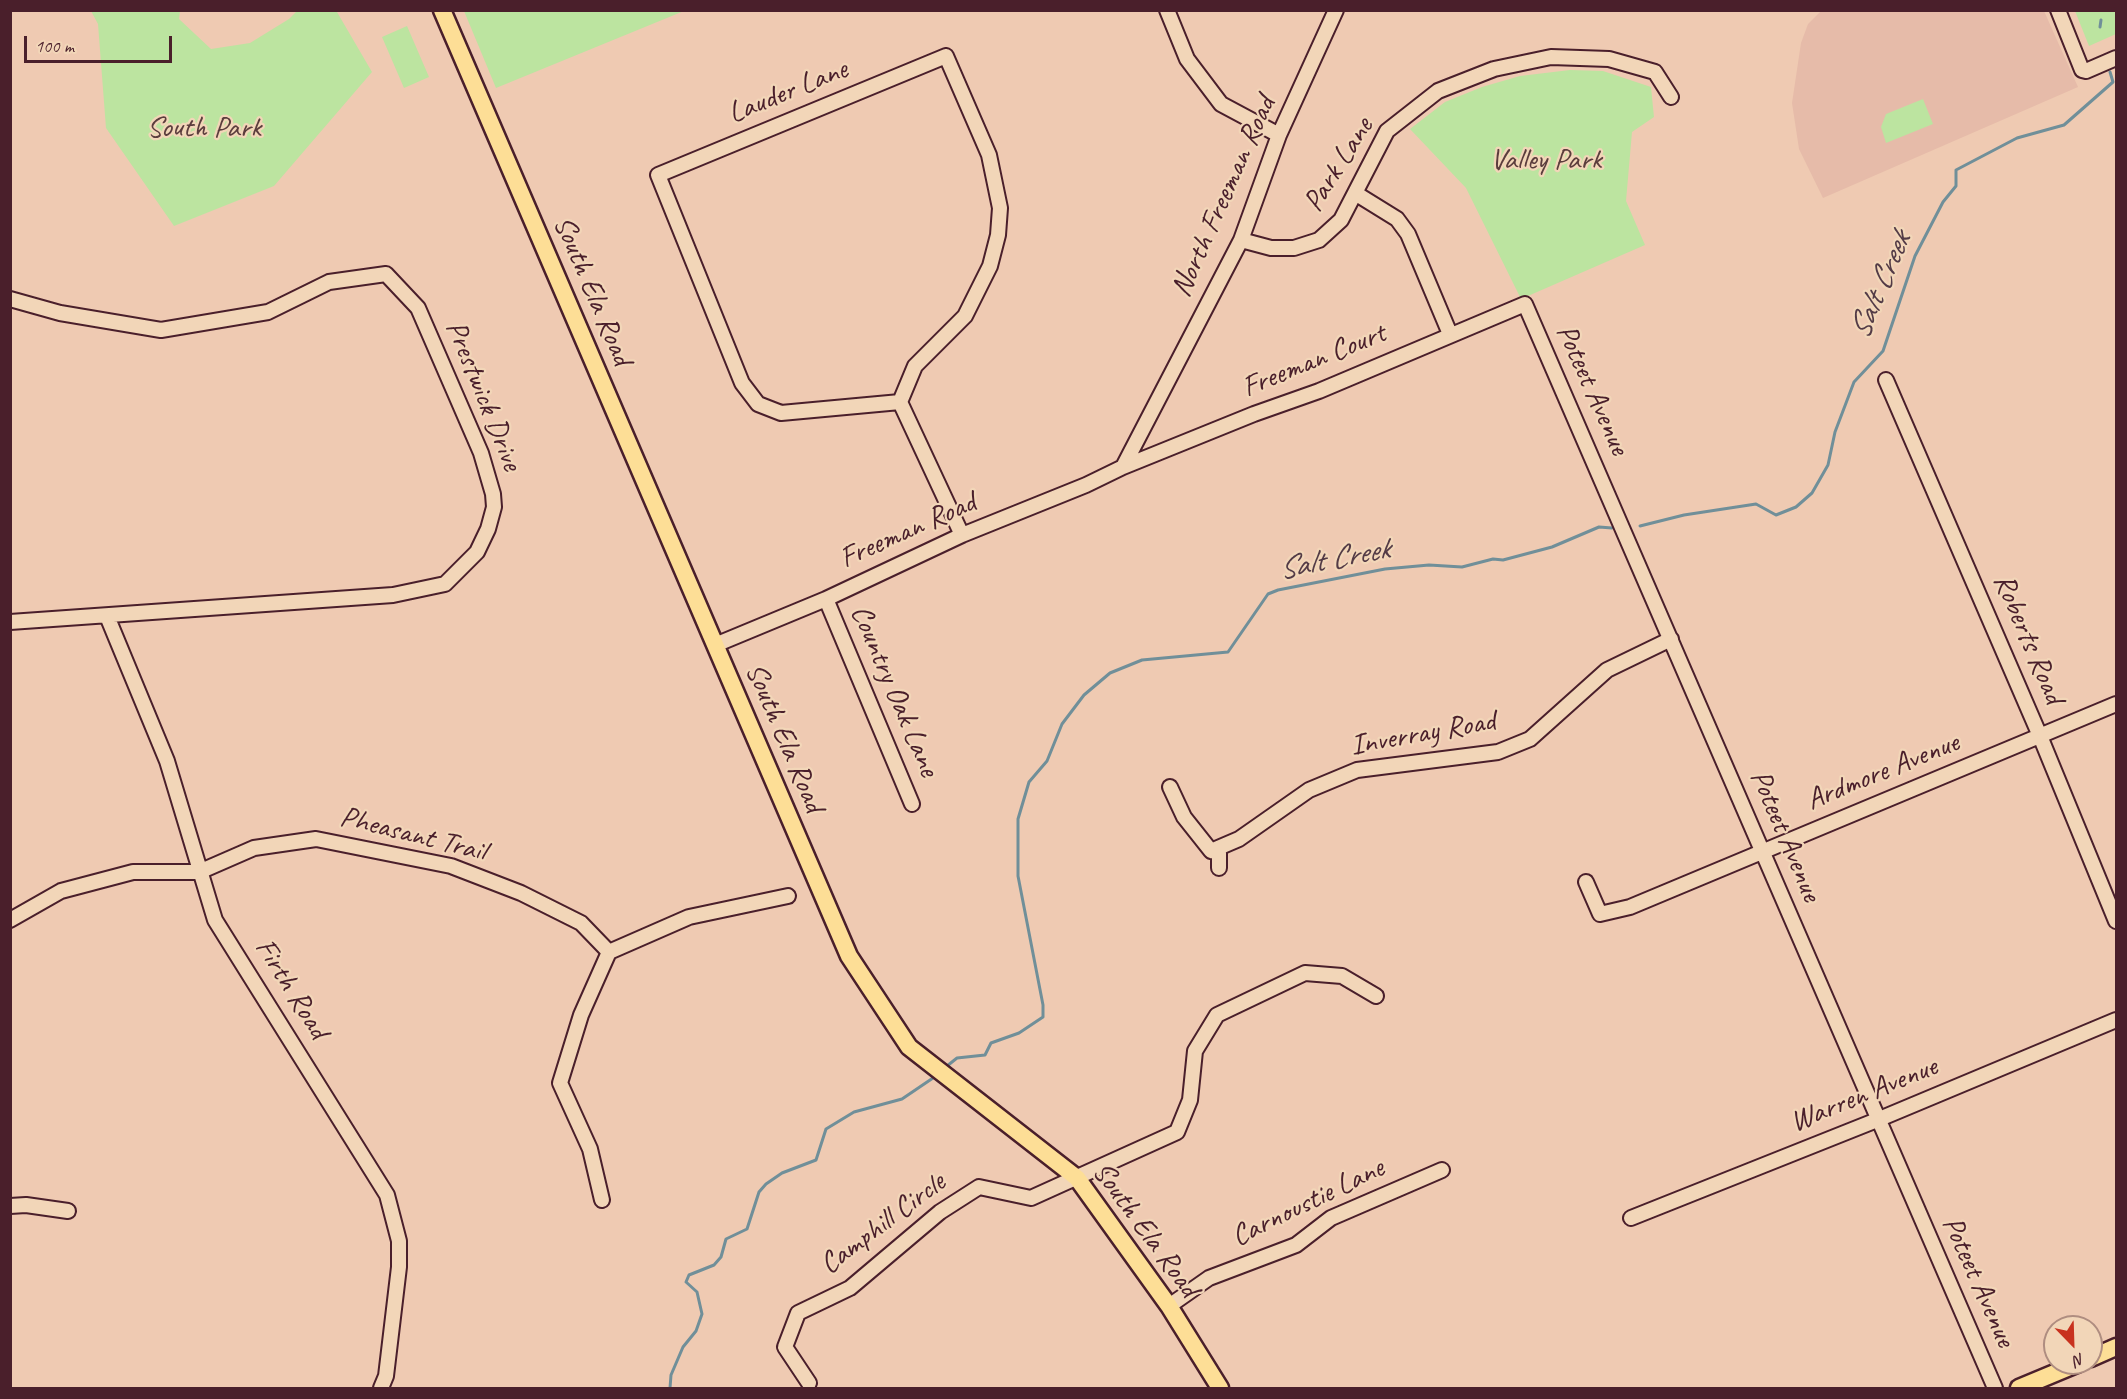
<!DOCTYPE html>
<html>
<head>
<meta charset="utf-8">
<style>
	body { margin:0 }
	#map { position:relative; width:2127px; height:1399px; overflow:hidden; background:#efcab2; font-family:Caveat,sans-serif }
	canvas { display:block }
	.frame { position:absolute; inset:0; border:12px solid #4a1f2b; pointer-events:none }
	.north { position:absolute; left:2043px; top:1315px; width:60px; height:60px; box-sizing:border-box; background:#f2d6b8; border:2px solid #af8d80; border-radius:50%; rotate:157deg; font-size:16px; font-weight:700; line-height:24px; text-align:center; color:#4a1f2b }
	.north::after { content:''; display:block; margin:auto; width:21px; height:27px; background:#c8321e; clip-path:polygon(50% 0,100% 100%,50% 72%,0 100%) }
	.scale { position:absolute; left:24px; top:36px; width:148px; height:27px; box-sizing:border-box; border:3px solid #4a1f2b; border-top:0; padding-left:8px; font-size:18px; line-height:21px; white-space:nowrap; color:#4a1f2b; -webkit-text-stroke:4px #f2d6b8; paint-order:stroke }
</style>
</head>
<body>
<div id="map">
<canvas width="2127" height="1399"></canvas>
<div class="frame"></div>
<div class="north">N</div>
<div class="scale">100 m</div>
</div>
<script>
const c = document.querySelector('canvas').getContext('2d');
c.lineJoin = 'round';
function fillPath(path, color) { c.fillStyle = color; c.fill(path, 'evenodd'); }
const toPath = rows => new Path2D(rows.map(r => 'M' + r).join(''));
function trace(path, color, width, dash) { c.strokeStyle = color; c.lineWidth = width; c.lineCap = dash ? 'butt' : 'round'; c.setLineDash(dash || []); c.stroke(path); }
function label(font, color, halo, rows, align = 'center') {
  c.font = font + ' Caveat,sans-serif'; c.lineWidth = 4.5; c.setLineDash([]); c.textBaseline = 'middle'; c.strokeStyle = halo; c.fillStyle = color; for (const [text, x, y, turn = 0] of rows) {
    c.save(); c.translate(x, y); c.rotate((+turn || 0) * Math.PI / 180); c.textAlign = isNaN(turn) ? turn : align; if (halo) c.strokeText(text, 0, 0); c.fillText(text, 0, 0); c.restore();
  }
}
fillPath(toPath([
	[1821,11,2044,11,2078,87,1823,198,1799,149,1792,103,1801,43,1808,24]
]), '#e6bba9');
fillPath(toPath([
	[91,11,180,11,179,19,211,49,250,43,289,19,297,11,331,11,337,12,372,72,274,186,174,226,106,128,98,24],
	[464,11,684,11,496,88],
	[2075,11,2116,11,2116,34,2089,46],
	[407,26,429,77,404,88,382,37],
	[1570,70,1603,71,1651,87,1654,117,1632,132,1626,201,1645,245,1521,299,1466,188,1410,129,1445,102,1482,87,1520,76],
	[1923,99,1933,124,1886,143,1881,127,1886,114]
]), '#bce4a0');
trace(toPath([
	[2100,27,2101,20],
	[1640,526,1684,515,1756,504,1776,515,1796,507,1812,493,1828,465,1835,432,1854,382,1883,351,1915,256,1943,202,1956,186,1956,170,2017,138,2064,125,2113,82,2110,72],
	[947,1066,957,1058,985,1055,991,1043,1019,1033,1043,1017,1043,1005,1018,876,1018,819,1029,782,1047,761,1062,724,1084,695,1110,673,1142,660,1228,652,1268,594,1278,590,1385,569,1429,565,1462,567,1493,559,1503,560,1552,547,1599,527,1612,528],
	[670,1388,671,1375,683,1347,696,1331,702,1314,697,1292,686,1282,689,1275,714,1265,721,1257,726,1239,747,1229,759,1192,766,1184,782,1173,816,1160,826,1129,854,1112,902,1099,933,1078]
]), '#708f99', 3);
const minor = toPath([
	[1167,10,1187,59,1221,104,1279,135],
	[2058,10,2082,70,2086,71,2116,58],
	[946,56,989,155,1000,208,998,235,990,266,965,316,915,366,900,402,781,413,758,404,742,383,658,175,946,56],
	[1355,193,1397,219,1408,234,1450,334],
	[1241,240,1271,248,1294,248,1319,240,1341,220,1387,131,1438,91,1494,69,1551,57,1609,59,1655,72,1671,97],
	[10,299,60,313,161,330,268,312,329,282,386,274,418,308,481,453,493,494,494,507,488,529,477,552,445,584,393,595,10,622],
	[1886,380,2040,736,2116,921],
	[900,402,962,535],
	[1123,467,1241,240,1279,135,1336,10],
	[826,599,912,804],
	[107,616,167,761,215,920,387,1195,399,1241,399,1267,386,1376,381,1388],
	[715,645,826,599,962,535,1086,485,1123,467,1254,414,1319,391,1525,304,1995,1388],
	[1170,787,1184,817,1211,851,1239,839,1309,790,1357,770,1498,752,1530,739,1607,670,1671,639],
	[1219,848,1219,868],
	[1586,882,1600,914,1630,907,2116,704],
	[10,920,61,891,133,872,199,872,254,848,316,839,451,866,521,893,581,923,609,952,689,917,788,896],
	[602,1200,590,1149,560,1083,581,1015,609,952],
	[10,1206,26,1205,68,1211],
	[1631,1218,1877,1120,2116,1020],
	[1169,1306,1209,1278,1296,1245,1331,1218,1442,1170],
	[809,1383,785,1347,798,1313,850,1288,940,1212,979,1187,1031,1198,1177,1132,1190,1100,1195,1051,1217,1015,1305,973,1342,976,1376,996]
]);
const major = toPath([
	[442,10,849,956,909,1047,1077,1178,1169,1306,1220,1388],
	[2091,1358,2116,1347],
	[2019,1388,2079,1363]
]);
trace(minor, '#4a1f2b', 18);
trace(major, '#4a1f2b', 21);
trace(minor, '#f2d6b8', 14);
trace(major, '#fdde96', 16);
label('30px', '#4a1f2b', '#f2d6b8', [
	["Lauder Lane",788,92,-22],
	["Park Lane",1339,165,-58],
	["North Freeman Road",1224,197,-66],
	["South Ela Road",592,291,67],
	["Freeman Court",1314,361,-22],
	["Poteet Avenue",1592,390,66],
	["Prestwick Drive",483,396,68],
	["Freeman Road",908,531,-24],
	["Roberts Road",2028,639,67],
	["Country Oak Lane",894,691,67],
	["Inverray Road",1423,734,-10],
	["South Ela Road",784,738,67],
	["Ardmore Avenue",1883,772,-22],
	["Pheasant Trail",413,835,14],
	["Poteet Avenue",1785,836,67],
	["Firth Road",291,989,58],
	["Warren Avenue",1864,1095,-22],
	["Carnoustie Lane",1308,1203,-26],
	["Camphill Circle",883,1224,-37],
	["South Ela Road",1145,1230,54],
	["Poteet Avenue",1978,1282,66]
]);
label('30px', '#5b3d3d', '#f2d6b8', [
	["South Park",204,128],
	["Valley Park",1546,160]
]);
label('italic 32px', '#533b46', '#f2d6b8', [
	["Salt Creek",1881,286,-67],
	["Salt Creek",1334,560,-11]
]);
</script>
</body>
</html>
